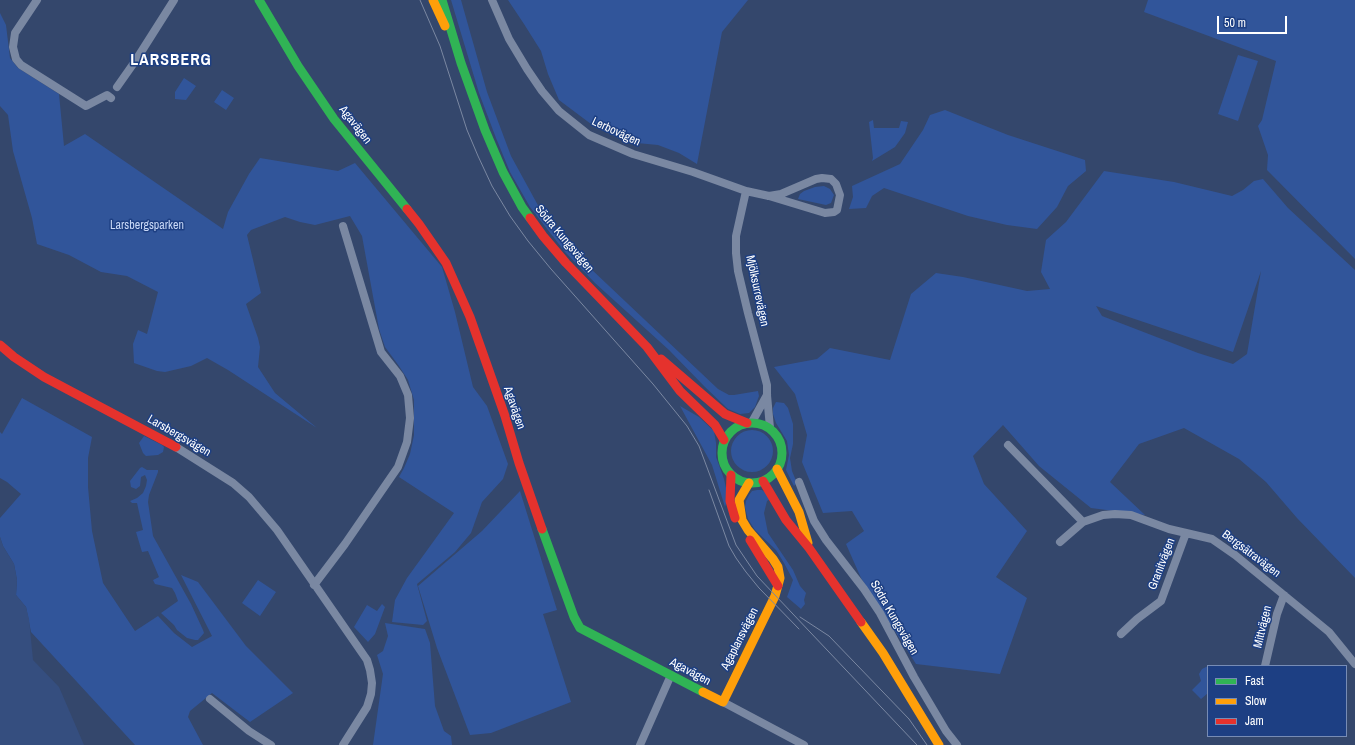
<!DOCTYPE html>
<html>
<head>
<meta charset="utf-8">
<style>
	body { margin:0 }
	#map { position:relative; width:1355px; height:745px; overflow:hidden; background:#34476c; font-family:"Archivo Narrow",sans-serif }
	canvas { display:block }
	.legend { position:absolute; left:1207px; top:665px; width:140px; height:72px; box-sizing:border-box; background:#1d3f83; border:1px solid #778cb5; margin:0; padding:5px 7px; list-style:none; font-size:12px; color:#fff }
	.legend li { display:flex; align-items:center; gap:8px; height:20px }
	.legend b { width:20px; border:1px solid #778cb5 }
	.scale { position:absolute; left:1217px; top:16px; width:70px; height:18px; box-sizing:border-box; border:2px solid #fff; border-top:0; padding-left:5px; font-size:12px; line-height:14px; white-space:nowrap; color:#fff; -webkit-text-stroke:3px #1d3f83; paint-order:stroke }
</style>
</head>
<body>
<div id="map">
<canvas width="1355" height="745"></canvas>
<ul class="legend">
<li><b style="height:5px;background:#30b455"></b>Fast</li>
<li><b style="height:5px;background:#ff9f0a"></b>Slow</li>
<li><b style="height:5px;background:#e5322d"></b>Jam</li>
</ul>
<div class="scale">50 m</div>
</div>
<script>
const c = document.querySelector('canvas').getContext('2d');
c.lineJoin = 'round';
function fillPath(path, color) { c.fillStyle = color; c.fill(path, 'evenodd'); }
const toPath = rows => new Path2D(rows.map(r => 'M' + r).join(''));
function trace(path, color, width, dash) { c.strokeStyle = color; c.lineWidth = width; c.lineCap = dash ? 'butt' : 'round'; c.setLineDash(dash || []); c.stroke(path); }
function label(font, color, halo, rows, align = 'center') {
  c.font = font + ' "Archivo Narrow",sans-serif'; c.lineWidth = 3; c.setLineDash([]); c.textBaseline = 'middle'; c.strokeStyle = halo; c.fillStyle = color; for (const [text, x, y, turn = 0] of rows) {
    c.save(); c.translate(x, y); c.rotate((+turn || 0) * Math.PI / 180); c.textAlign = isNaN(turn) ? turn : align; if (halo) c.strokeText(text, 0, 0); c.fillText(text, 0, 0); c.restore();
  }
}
fillPath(toPath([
	[451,0,461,0,487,92,511,156,540,209,590,268,718,389,729,395,734,395,758,391,759,396,755,407,749,413,740,414,728,409,705,387,669,350,595,283,565,252,530,207,510,172,496,138,479,93],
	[508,0,748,0,722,32,697,164,679,153,658,145,637,143,623,140,595,127,559,100,548,74,541,51,524,24],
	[1148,0,1355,0,1355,259,1267,170,1268,155,1258,126,1262,120,1276,61,1144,12],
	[0,13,6,25,10,58,18,68,59,94,64,146,85,134,223,229,228,212,249,174,260,158,338,171,355,163,442,267,455,312,473,387,487,406,508,464,503,479,482,502,471,533,455,552,417,584,427,621,423,625,392,622,395,600,407,578,454,513,399,477,404,468,410,454,414,435,414,400,408,380,399,366,385,347,379,329,362,236,350,216,315,225,300,222,285,217,251,230,247,235,261,293,246,304,258,338,260,347,258,367,275,393,317,428,228,370,207,358,191,366,165,372,157,371,134,363,133,344,138,330,147,334,158,292,127,276,101,272,69,255,37,244,32,218,13,151,8,115,0,106],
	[1238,55,1258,61,1238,121,1218,114],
	[184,78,196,86,186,100,175,99,175,92],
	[222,90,234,98,226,110,214,102],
	[945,110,1008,135,1085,160,1086,171,1068,186,1057,207,1037,229,1007,225,968,216,884,188,872,196,866,208,849,209,853,197,852,186,900,164,923,130,930,115],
	[873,120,874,128,899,128,901,121,908,122,905,133,895,147,872,161,873,158,869,122],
	[1104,171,1174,182,1232,196,1243,190,1254,181,1263,179,1288,208,1355,270,1355,578,1297,518,1266,482,1239,459,1184,428,1139,444,1110,482,1145,515,1091,508,1039,466,1003,425,973,456,984,484,1027,531,996,577,1027,598,1000,674,916,664,861,578,846,544,864,531,852,511,823,513,802,462,807,435,795,394,774,367,817,359,830,348,890,360,911,294,936,273,963,277,1027,291,1050,289,1041,272,1046,240,1066,222],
	[1261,271,1247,354,1233,364,1198,353,1102,316,1096,306,1233,352],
	[824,186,830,189,834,195,831,203,826,205,798,199,800,194,804,191,815,187],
	[22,398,92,437,88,458,88,487,92,531,103,583,135,631,158,616,174,633,192,647,212,636,181,575,198,582,246,646,293,693,250,722,212,693,190,711,188,717,203,745,135,745,31,632,26,607,16,595,17,580,14,564,3,546,0,537,0,518,21,494,7,482,0,478,0,432,2,434],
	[776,402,784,403,788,408,793,424,793,444,790,458,792,471,797,483,794,486,786,470,789,455,787,441,776,423,773,414,773,408],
	[680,406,699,417,714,431,716,443,716,457,724,479,728,497,725,507,712,465],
	'731 451a21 21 0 1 1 42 0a21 21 0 1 1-42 0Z',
	[144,436,162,445,164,447,163,452,158,455,146,456,143,453,139,443],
	[142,467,147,470,158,470,158,472,149,495,148,502,153,536,191,604,203,630,204,633,198,640,195,640,187,638,177,630,174,625,161,613,178,601,175,593,172,588,155,584,153,580,159,577,148,551,142,552,136,532,143,530,137,503,132,503,130,501,137,498,143,493,146,486,147,480,145,475,141,477,140,486,136,489,131,487,130,481,140,468],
	[757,490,762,490,766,493,770,499,767,501,764,513,768,533,793,570,800,586,806,593,804,600,805,604,801,609,787,597,793,580,784,563,776,550,755,530,748,519,745,507,746,501,749,495,752,491],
	[520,491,557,610,543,614,571,702,491,733,470,735,437,648,418,586,482,531],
	[258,580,276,592,260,616,242,603],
	[382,604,385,607,375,634,368,642,354,627,367,605,377,611],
	[385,623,425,629,430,643,435,706,444,731,451,736,452,745,373,745,383,674,377,655,383,651,388,636],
	[1208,666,1208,693,1201,699,1192,690,1201,681,1199,674,1202,669]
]), '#31559a');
fillPath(toPath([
	[0,537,3,546,14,564,17,580,16,595,26,607,29,619,33,660,59,687,84,745,0,745]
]), '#354e7f');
trace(toPath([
	[37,0,15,33,13,47,16,59,21,65,86,106,107,95,111,98],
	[492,0,509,39,527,69,542,91,559,111,589,135,633,154,693,172,746,191,769,196,825,213,834,212,837,210,840,195,836,184,831,179,822,178,816,179,781,194,769,196],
	[117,87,136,60,174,0],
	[746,191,736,236,736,253,738,271,748,313,767,385,767,395,770,428],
	[752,422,767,395],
	[1008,445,1083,522],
	[176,447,233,483,249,497,277,530,367,660,370,670,372,683,371,694,367,707,343,745],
	[799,482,814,521,826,540,864,589,880,613,914,677,946,731,957,745],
	[1060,542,1083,522,1103,515,1115,514,1131,515,1169,529,1212,539,1235,555,1329,632,1355,664],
	[314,585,345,544,398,467,407,442,410,418,408,395,400,376,381,352,343,226],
	[1121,634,1137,619,1161,601,1186,533],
	[1265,666,1277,614,1284,595],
	[210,699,249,731,271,745],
	[723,702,804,745],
	[640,745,671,675]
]), '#7a88a2', 8);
trace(toPath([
	[259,0,298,66,334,119,407,209],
	[442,0,461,63,485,130,503,172,522,207,530,218],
	'722 453a30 30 0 1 1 60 0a30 30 0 1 1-60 0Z',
	[542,529,574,617,580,628,703,692]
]), '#30b455', 9);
trace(toPath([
	[433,0,445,26],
	[777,469,799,512,808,543],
	[861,622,883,653,939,745],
	[703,692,723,702,775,596,780,578,778,567,773,559,748,530,742,520,739,500,749,483]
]), '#ff9f0a', 9);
trace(toPath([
	[407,209,419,224,446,263,470,317,505,416,519,463,542,529],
	[530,218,543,236,566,263,647,347,680,391,715,425,724,440],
	[0,345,14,357,44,377,176,447],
	[661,359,725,414,747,423],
	[731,475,730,501,735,518],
	[763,481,786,520,809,548,861,622],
	[750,540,778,586]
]), '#e5322d', 9);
trace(toPath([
	[420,0,440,46,467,130,478,156,492,186,510,216,528,241,551,269,653,384,687,426,699,446,736,545,757,576,917,745],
	[709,490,729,546,736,558,746,572,759,588,799,629],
	[800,617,829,636,909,719,927,745]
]), '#7b88a2', 1);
label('12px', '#fff', '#1d3f83', [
	["Agavägen",355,125,52],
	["Lerbovägen",616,132,25],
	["Södra Kungsvägen",564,239,50],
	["Mjölksurrevägen",757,291,78],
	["Agavägen",514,408,71],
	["Larsbergsvägen",179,436,30],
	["Bergsätravägen",1251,554,37],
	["Granitvägen",1162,564,-69],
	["Södra Kungsvägen",894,618,60],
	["Mittvägen",1263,627,-76],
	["Agaplansvägen",740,639,-63],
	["Agavägen",690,672,28]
]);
label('12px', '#c8d8f7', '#1d3f83', [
	["Larsbergsparken",147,226]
]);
c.letterSpacing = '1px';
label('bold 16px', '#fff', '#1d3f83', [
	["LARSBERG",171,61]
]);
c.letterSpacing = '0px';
</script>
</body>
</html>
